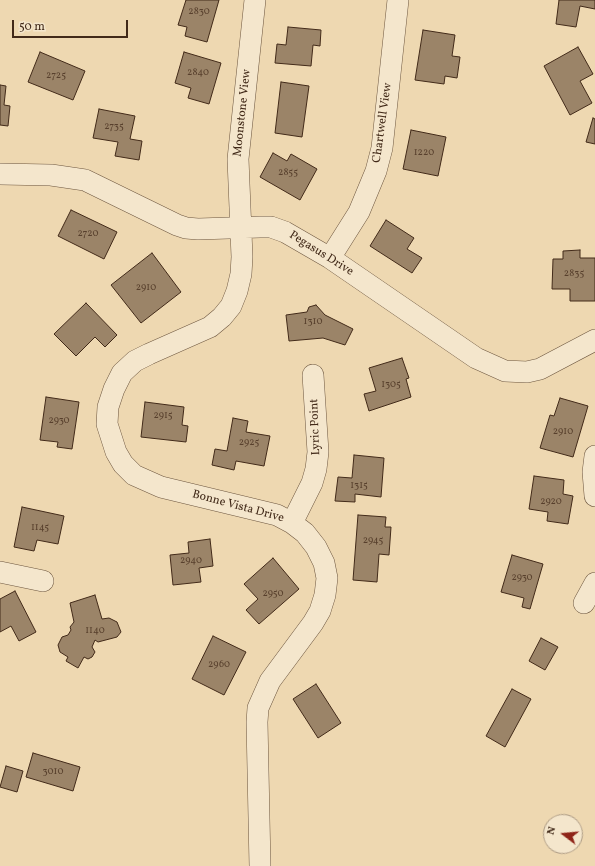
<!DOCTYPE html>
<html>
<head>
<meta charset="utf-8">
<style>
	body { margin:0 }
	#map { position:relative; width:595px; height:866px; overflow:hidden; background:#eed8b1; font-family:Vollkorn,serif }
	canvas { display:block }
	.north { position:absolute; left:543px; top:814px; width:40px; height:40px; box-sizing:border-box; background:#f4e6cc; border:1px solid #ad9b84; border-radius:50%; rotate:286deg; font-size:11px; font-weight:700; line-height:16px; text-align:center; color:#422a19 }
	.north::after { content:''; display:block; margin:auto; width:14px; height:18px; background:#8f2418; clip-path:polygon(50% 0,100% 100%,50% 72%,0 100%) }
	.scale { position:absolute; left:12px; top:20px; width:116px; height:18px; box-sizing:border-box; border:2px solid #422a19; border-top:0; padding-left:5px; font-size:12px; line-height:14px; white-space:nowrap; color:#422a19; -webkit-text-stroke:3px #f4e6cc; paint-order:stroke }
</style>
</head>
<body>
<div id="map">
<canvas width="595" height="866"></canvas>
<div class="north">N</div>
<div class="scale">50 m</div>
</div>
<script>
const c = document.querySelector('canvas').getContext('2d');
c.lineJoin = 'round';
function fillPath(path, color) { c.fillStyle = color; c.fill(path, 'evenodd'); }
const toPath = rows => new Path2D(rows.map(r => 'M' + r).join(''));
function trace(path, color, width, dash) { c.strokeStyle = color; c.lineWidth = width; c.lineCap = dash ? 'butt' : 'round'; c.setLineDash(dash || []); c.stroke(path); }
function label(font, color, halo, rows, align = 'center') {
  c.font = font + ' Vollkorn,serif'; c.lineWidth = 3; c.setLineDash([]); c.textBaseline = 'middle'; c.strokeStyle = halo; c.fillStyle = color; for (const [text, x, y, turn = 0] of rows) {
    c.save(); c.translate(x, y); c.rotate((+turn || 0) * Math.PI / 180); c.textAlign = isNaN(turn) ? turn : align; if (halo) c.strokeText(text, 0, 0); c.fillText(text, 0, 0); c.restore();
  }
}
const building = toPath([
	[186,0,219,0,207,42,185,36,187,27,178,25,186,0],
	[559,0,595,0,595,9,580,6,576,27,556,24,559,0],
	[288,27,321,30,320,46,313,45,311,66,275,63,277,44,286,45,288,27],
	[423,30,455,35,452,56,460,57,457,78,445,76,444,84,415,80,423,30],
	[578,47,593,74,580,81,592,103,570,115,544,66,578,47],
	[40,52,85,71,73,100,28,82,40,52],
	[184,52,221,63,209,104,188,98,191,88,175,83,184,52],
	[281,82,309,86,302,137,275,133,281,82],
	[0,85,6,86,4,105,10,106,8,126,0,125,0,85],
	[99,109,135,116,130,139,142,141,139,160,115,156,118,142,93,138,99,109],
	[593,118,595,119,595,144,586,142,593,118],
	[411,130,446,137,438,176,403,169,411,130],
	[273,153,287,161,291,154,317,169,300,200,260,177,273,153],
	[71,210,117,232,104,259,58,236,71,210],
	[386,220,414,238,407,249,422,258,412,273,370,246,386,220],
	[580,250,580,258,595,258,595,301,570,301,570,289,552,289,553,259,563,259,563,251,580,250],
	[152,253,181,292,141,323,111,285,152,253],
	[86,303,117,335,105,347,95,337,76,356,54,334,86,303],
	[316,305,325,315,353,329,345,345,323,338,289,341,286,315,307,312,309,307,316,305],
	[402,358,409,378,406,379,411,397,369,411,364,394,376,391,369,368,402,358],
	[46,397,79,402,72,449,57,447,58,442,40,440,46,397],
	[560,398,588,406,573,457,540,448,550,415,554,416,560,398],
	[145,402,184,407,182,425,188,426,186,442,141,437,145,402],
	[233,418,248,421,246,432,270,436,264,466,236,461,234,470,212,465,215,449,227,451,233,418],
	[354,455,384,458,381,497,355,494,355,502,335,501,338,477,352,478,354,455],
	[534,476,564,480,563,494,573,496,568,524,547,521,548,512,529,509,534,476],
	[22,507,64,516,58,544,37,540,34,551,14,547,22,507],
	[358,515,386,517,385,527,391,527,389,555,379,554,377,582,353,580,358,515],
	[210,539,213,566,199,568,201,582,173,585,170,555,189,553,188,542,210,539],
	[512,555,543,564,530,609,522,607,524,598,501,592,512,555],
	[273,558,299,589,259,624,246,610,258,599,244,584,273,558],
	[15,591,36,632,19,641,11,626,0,632,0,599,15,591],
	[95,595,102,619,109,618,117,622,121,632,117,637,98,642,95,640,92,647,95,652,92,657,88,659,84,657,78,668,66,661,68,657,60,652,58,645,62,637,68,635,71,630,70,627,74,622,70,603,95,595],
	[213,636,246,652,224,695,192,679,213,636],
	[541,638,558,647,545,670,529,661,541,638],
	[316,684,341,723,318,738,293,699,316,684],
	[512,689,531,699,505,747,486,736,512,689],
	[33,753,80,767,73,791,26,777,33,753],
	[6,766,23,771,17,792,0,787,6,766]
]);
fillPath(building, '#9b8468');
trace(building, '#422a19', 1);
const minor = toPath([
	[255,0,238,159,242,257,241,274,237,291,231,306,222,317,210,327,149,354,135,361,122,373,114,389,108,407,107,424,116,452,123,464,134,475,161,487,277,515,292,523,305,533,316,547,324,563,327,578,325,595,320,611,313,623,270,681,258,708,257,722,260,866],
	[0,174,51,175,85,180,177,225,186,228,198,229,260,227,271,227,285,232,330,258,476,358,505,371,527,372,540,369,595,340],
	[330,258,359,212,376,171,382,148,398,0],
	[595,456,593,472,595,496],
	[292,523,312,483,316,469,318,452,313,375],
	[0,572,43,581],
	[584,603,595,583]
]);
trace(minor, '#6d563f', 22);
trace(minor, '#f4e6cc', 21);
label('10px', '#58402d', null, [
	["2830",199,12],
	["2840",198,73],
	["2725",56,76],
	["2735",114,127],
	["1220",424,153],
	["2855",288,173],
	["2720",88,234],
	["2835",574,274],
	["2910",146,288],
	["1310",313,322],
	["1305",391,385],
	["2915",163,416],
	["2930",59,421],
	["2910",563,432],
	["2925",249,443],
	["1315",359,486],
	["2920",551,502],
	["1145",40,528],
	["2945",373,541],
	["2940",191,561],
	["2930",522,578],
	["2950",273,594],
	["1140",95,631],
	["2960",219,665],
	["3010",53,772]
]);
label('12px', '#422a19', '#f4e6cc', [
	["Moonstone View",243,113,-84],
	["Chartwell View",383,123,-82],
	["Pegasus Drive",321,254,32],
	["Lyric Point",316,427,-92],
	["Bonne Vista Drive",238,507,15]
]);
</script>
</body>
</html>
